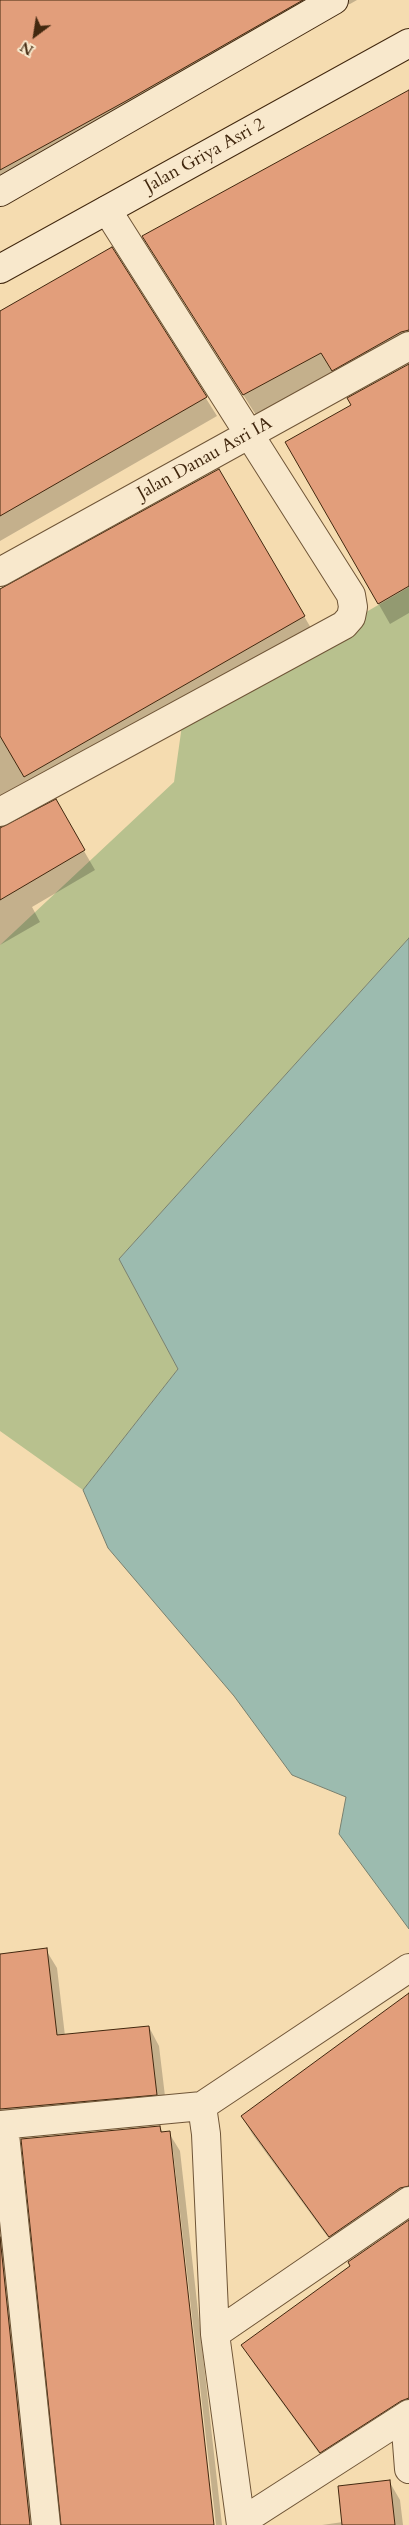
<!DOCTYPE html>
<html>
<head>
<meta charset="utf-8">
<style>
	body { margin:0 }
	#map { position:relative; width:409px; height:2525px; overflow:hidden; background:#f5dcb0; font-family:Cardo,serif }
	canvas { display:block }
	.north { position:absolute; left:10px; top:10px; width:50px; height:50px; -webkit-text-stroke:4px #f8e8cc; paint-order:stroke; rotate:211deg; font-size:14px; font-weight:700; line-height:20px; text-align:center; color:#42280f }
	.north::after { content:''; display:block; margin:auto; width:18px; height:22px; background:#42280f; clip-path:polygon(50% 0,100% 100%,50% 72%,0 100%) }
</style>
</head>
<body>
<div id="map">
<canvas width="409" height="2525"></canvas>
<div class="north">N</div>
</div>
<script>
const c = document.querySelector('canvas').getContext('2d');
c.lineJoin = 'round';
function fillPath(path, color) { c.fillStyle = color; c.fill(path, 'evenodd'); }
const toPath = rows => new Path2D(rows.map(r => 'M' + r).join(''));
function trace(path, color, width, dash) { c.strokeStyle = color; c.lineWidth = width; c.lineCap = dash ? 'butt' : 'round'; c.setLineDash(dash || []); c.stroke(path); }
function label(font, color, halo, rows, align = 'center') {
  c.font = font + ' Cardo,serif'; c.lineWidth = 5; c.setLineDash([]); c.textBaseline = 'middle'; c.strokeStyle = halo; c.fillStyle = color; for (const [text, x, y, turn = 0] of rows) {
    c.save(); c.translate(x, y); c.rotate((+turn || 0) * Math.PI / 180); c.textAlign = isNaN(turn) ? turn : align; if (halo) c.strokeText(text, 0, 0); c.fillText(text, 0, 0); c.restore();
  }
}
fillPath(toPath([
	[409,587,409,938,119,1259,178,1369,83,1490,0,1431,0,945,174,782,184,711,344,625]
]), '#b8c18e');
const water = toPath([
	[409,938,409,1929,339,1834,346,1797,292,1775,234,1696,108,1548,83,1490,178,1369,119,1259,409,938]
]);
fillPath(water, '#9cbbaf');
trace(water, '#78806f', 1);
fillPath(toPath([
	[0,0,357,0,350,4,337,5,0,195],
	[409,92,409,355,334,372,256,415,155,256],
	[112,249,217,416,0,541,0,313],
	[409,365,409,613,390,624,287,443,353,405],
	[219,470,315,635,0,821,0,590],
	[55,801,95,870,32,907,40,922,0,945,0,829],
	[46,1950,57,1968,65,2036,149,2027,159,2046,167,2113,0,2133,0,1954],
	[409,1995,409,2208,341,2255,253,2135,242,2117],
	[160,2127,163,2133,169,2133,180,2151,222,2525,216,2525,173,2151,171,2148,213,2525,63,2525],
	[0,2160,38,2525,0,2525],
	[409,2221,409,2421,332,2471,254,2364,243,2346],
	[389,2481,400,2500,403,2525,322,2525,343,2522]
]), '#0003');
const building = toPath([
	[0,0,303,0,126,101,0,170,0,0],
	[409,90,409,330,401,332,332,371,321,353,243,395,142,236,409,90],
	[112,247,207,397,0,516,0,311,112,247],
	[409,364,409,586,378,604,285,442,351,405,347,398,409,364],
	[219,469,305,616,24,777,0,736,0,589,219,469],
	[56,799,85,850,0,900,0,828,56,799],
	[47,1948,57,2035,149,2026,157,2095,0,2109,0,1954,47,1948],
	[409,1993,409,2186,400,2188,329,2237,241,2116,409,1993],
	[160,2126,161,2132,170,2131,214,2525,61,2525,21,2139,160,2126],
	[409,2220,409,2398,401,2401,320,2453,241,2345,350,2266,348,2262,409,2220],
	[0,2237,30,2525,0,2525,0,2237],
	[390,2480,395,2525,342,2525,338,2486,390,2480]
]);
fillPath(building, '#e29e7b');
trace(building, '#42280f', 1);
const street = toPath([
	[0,572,409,346],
	[0,812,344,625,351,617,353,607,351,595,107,210],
	[202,2106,206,2134,215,2334,241,2525],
	[0,2125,202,2106,409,1968],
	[4,2125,46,2525],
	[215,2334,409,2201],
	[405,2417,409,2469],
	[241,2522,409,2414]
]);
const secondary = toPath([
	[0,192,334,0],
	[0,269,409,43]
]);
trace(street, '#6f5537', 30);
trace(secondary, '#42280f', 30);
trace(street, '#f8e8cc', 28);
trace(secondary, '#f8e8cc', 28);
label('18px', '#42280f', '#f8e8cc', [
	["Jalan Griya Asri 2",205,156,-29],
	["Jalan Danau Asri IA",205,459,-29]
]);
</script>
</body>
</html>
